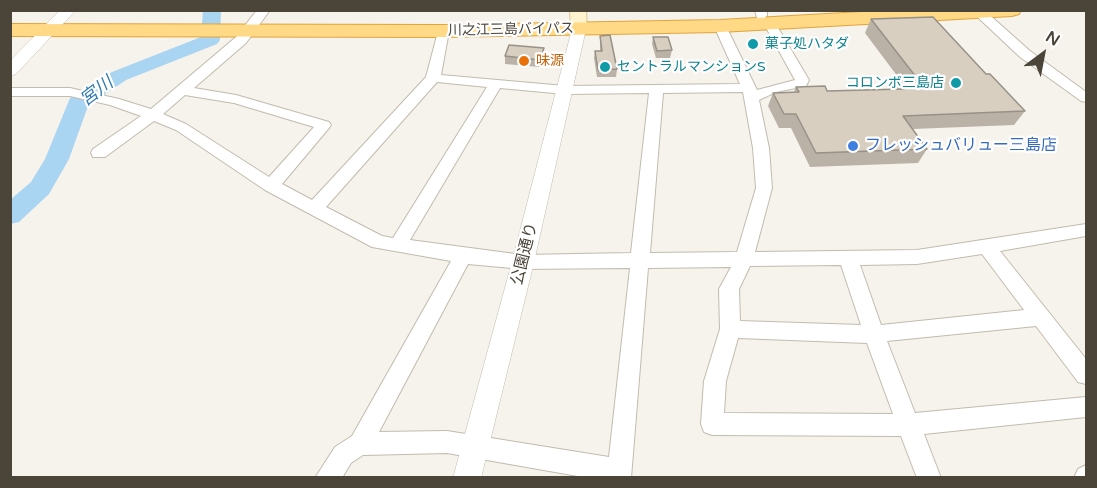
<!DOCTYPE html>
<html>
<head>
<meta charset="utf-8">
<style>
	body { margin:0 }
	#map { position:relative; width:1097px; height:488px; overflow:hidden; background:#f6f3ec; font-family:"Varela Round",sans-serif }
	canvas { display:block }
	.frame { position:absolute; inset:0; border:12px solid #4b4439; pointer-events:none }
	.north { position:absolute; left:1013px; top:24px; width:60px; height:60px; -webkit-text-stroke:4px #fff; paint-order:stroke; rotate:32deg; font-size:16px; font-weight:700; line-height:24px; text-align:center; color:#4b4439 }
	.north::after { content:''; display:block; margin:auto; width:21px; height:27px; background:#4b4439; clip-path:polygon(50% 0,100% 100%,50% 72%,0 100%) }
</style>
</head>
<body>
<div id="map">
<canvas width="1097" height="488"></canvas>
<div class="frame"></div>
<div class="north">N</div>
</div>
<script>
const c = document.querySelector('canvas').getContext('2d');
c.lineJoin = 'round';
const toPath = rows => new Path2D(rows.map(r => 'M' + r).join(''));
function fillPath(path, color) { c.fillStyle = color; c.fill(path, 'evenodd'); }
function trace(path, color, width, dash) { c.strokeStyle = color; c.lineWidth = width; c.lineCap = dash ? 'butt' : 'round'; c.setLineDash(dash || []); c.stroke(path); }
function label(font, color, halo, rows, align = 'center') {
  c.font = font + ' "Varela Round","Noto Sans JP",sans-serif'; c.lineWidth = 4.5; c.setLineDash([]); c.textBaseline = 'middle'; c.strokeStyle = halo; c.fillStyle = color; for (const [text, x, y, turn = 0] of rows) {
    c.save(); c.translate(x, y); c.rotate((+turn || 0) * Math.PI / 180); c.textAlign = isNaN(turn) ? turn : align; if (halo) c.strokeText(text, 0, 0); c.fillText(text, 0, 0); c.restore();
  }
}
fillPath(toPath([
	[203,10,221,10,220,40,217,44,126,80,88,106,69,159,49,194,19,222,10,224,10,200,31,182,45,159,70,98,112,72,201,37,203,10]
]), '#a9d4f2');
const minor = toPath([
	[257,10,270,10,246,43,194,88,236,95,329,122,331,125,329,128,282,184,312,200,426,77,439,28,447,28,449,31,441,75,565,86,740,84,714,26,720,22,726,26,757,90,795,80,764,24,766,21,774,21,809,80,806,86,776,92,759,100,769,148,772,188,755,252,917,250,1086,224,1086,236,1000,251,1086,359,1086,384,1078,382,1036,326,887,341,915,413,1086,397,1086,417,924,434,941,478,917,478,901,436,712,435,704,432,701,424,704,381,720,329,719,289,731,267,648,268,631,478,589,478,447,453,363,455,351,463,342,478,315,478,335,447,352,436,451,261,372,247,265,190,176,130,154,121,105,157,93,157,91,153,93,149,141,116,110,105,70,96,10,96,10,88,70,88,119,99,151,109,236,37,257,10],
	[437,82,487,87,393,238,382,236,326,207,437,82],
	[500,88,565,94,649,93,631,253,523,255,410,240,500,88],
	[743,92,753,148,756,188,737,252,650,253,663,93,743,92],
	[185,95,234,103,314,127,269,177,186,124,163,114,185,95],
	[982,254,1024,310,881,325,860,265,917,264,982,254],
	[468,264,523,269,630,268,609,457,447,431,379,432,468,264],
	[841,265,861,325,740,321,739,289,750,266,841,265],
	[738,338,867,343,893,414,724,413,726,381,738,338],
	[755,10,767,10,767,15,765,18,757,18,755,10],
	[970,10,984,10,1030,51,1086,92,1086,102,1081,101,1020,57,970,10],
	[1086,465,1086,478,1074,478,1078,469,1086,465]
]);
const tertiary = toPath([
	[60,10,76,10,16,74,10,76,10,61,60,10],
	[579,25,586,29,534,262,481,478,453,478,512,262,572,29,579,25]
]);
const secondary = toPath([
	[570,10,586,10,587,29,585,33,573,33,571,29,570,10]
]);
const trunk = toPath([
	[897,10,1021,10,1019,14,1012,16,720,32,443,37,10,36,10,24,443,25,720,20,897,10]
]);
trace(minor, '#c2bbae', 2);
trace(tertiary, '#c2bbae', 1);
trace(secondary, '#d6c79b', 2);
trace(trunk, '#e0a43c', 2);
fillPath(minor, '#fff');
fillPath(tertiary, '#fff');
fillPath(secondary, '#fff3cd');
fillPath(trunk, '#ffd985');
fillPath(toPath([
	[871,19,986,74,1025,111,1014,125,913,129,927,149,918,163,810,167,791,128,779,128,768,106,773,93,794,92,796,87,827,91,889,89,896,77,898,77,865,33],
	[600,36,617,69,616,77,597,77,594,58,595,51,600,51],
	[653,37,672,50,670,58,656,58,652,44],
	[544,55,540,67,505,64,505,56]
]), '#bab2a6');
fillPath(toPath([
	[544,48,544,55,540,67,540,60]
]), '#979187');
const building = toPath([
	[933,17,986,74,990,74,1025,111,903,116,927,149,816,153,796,114,784,114,773,93,799,92,796,87,825,86,827,91,904,89,896,77,916,77,871,19,933,17],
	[610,35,617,69,598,70,595,51,602,51,600,36,610,35],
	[653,37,668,37,672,50,657,51,653,37],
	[509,45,544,48,540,60,505,56,509,45]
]);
fillPath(building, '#d8cfc1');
trace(building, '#979187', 1.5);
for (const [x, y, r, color] of [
	[753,44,6,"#0f9aa8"],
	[524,61,6,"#e8710a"],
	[605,67,6,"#0f9aa8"],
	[956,83,6,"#0f9aa8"],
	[853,146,6,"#3f7fe0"]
]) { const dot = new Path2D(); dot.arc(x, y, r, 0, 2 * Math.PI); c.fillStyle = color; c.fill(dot); trace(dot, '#fff', 2); }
label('14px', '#4b4439', '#fff', [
	["川之江三島バイパス",511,30,-1]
]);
label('14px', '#0d838f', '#fff', [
	["菓子処ハタダ",765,44],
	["セントラルマンションS",617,67],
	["コロンボ三島店",944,83,"right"]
], 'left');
label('14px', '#c56008', '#fff', [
	["味源",536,61]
], 'left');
label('16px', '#366cbe', '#fff', [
	["フレッシュバリュー三島店",865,146]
], 'left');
label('16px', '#4b4439', '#fff', [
	["公園通り",525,254,-76]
]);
label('italic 18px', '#2e7ab2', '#fff', [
	["宮川",97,92,-37]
]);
</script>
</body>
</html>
